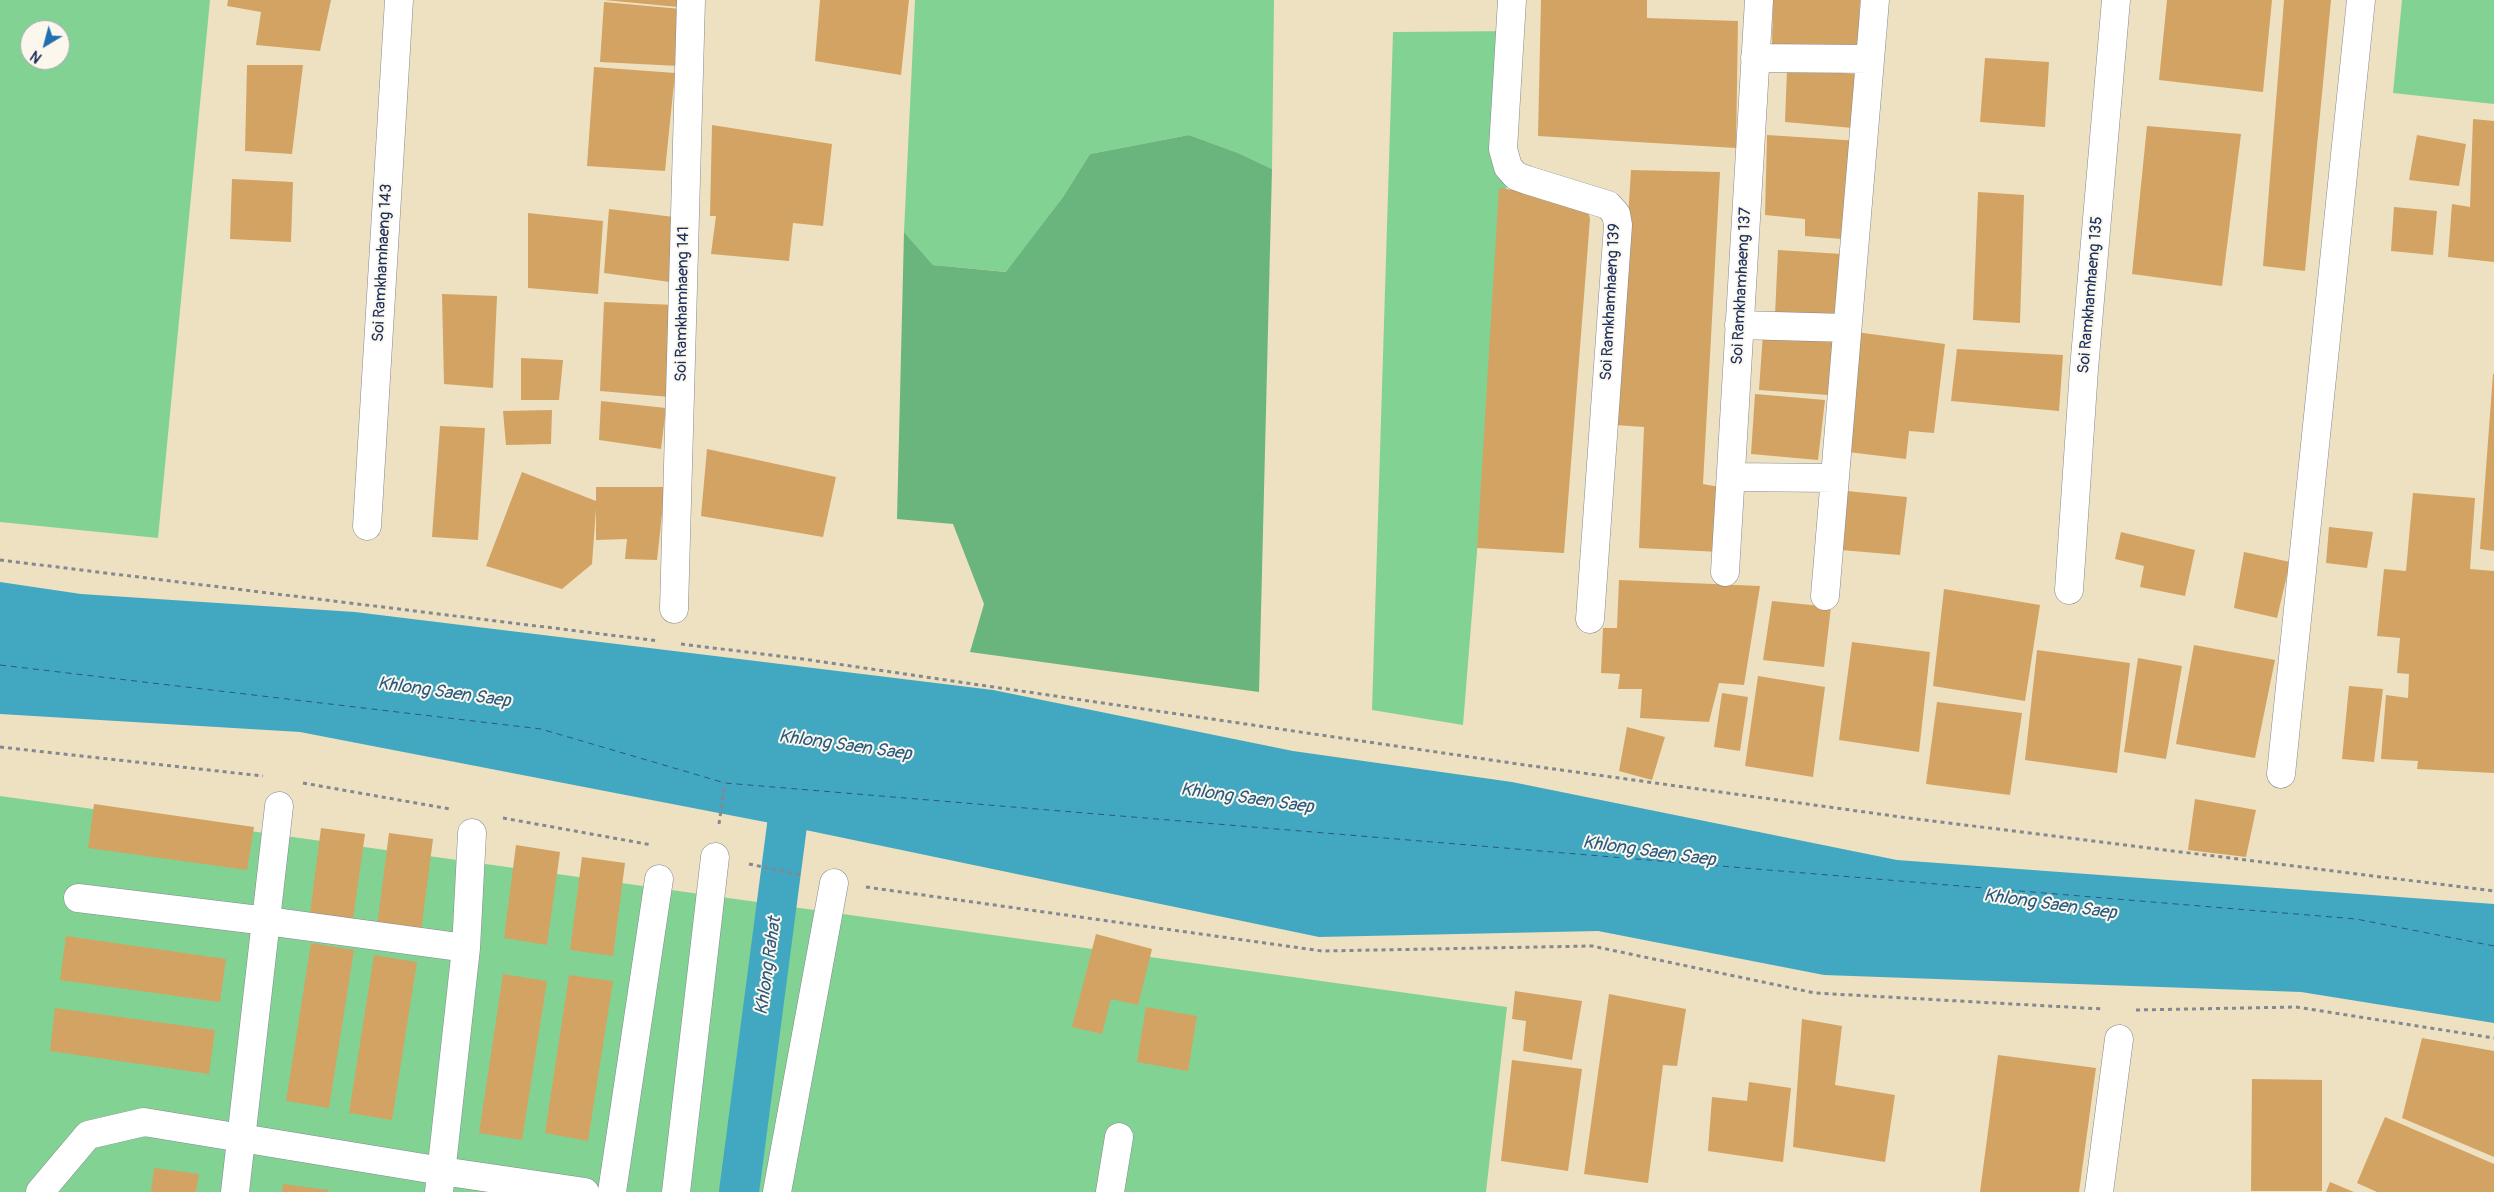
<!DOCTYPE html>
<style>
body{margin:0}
#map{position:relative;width:2494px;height:1192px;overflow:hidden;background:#eee1c1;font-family:Pangolin,sans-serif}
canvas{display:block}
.north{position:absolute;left:20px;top:20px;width:50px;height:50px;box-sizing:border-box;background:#fbf7ec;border:1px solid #a1a7b3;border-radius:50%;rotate:217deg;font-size:14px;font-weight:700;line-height:20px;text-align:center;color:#1b2f5e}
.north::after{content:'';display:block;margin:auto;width:18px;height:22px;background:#1f6fb2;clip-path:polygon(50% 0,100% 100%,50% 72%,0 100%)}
</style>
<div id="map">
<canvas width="2494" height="1192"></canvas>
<div class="north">N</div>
</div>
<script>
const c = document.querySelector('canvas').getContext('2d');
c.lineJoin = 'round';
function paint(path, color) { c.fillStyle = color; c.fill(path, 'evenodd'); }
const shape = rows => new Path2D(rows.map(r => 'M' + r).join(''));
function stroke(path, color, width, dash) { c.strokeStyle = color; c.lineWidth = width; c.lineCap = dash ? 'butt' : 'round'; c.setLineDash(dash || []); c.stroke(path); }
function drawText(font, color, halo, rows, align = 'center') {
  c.font = font + ' Pangolin,sans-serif'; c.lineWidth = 4; c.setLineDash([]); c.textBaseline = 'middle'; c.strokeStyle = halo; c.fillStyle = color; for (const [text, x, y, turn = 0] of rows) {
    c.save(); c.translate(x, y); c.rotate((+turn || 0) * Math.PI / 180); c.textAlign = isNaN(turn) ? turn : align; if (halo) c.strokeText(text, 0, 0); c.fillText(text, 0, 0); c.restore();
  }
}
paint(shape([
 [0,0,210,0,158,538,0,522],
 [30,30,60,30,60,60,30,60],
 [915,0,1274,0,1272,169,1238,153,1189,135,1090,154,1063,197,1007,272,933,265,904,232],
 [2402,0,2494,0,2494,104,2393,93],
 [1519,31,1463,725,1372,710,1393,32],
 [0,796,1507,1007,1486,1192,0,1192]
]), '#82d393');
paint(shape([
 [1189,135,1238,153,1272,169,1259,692,970,652,984,604,953,524,897,519,904,232,933,265,1006,272,1063,197,1090,154]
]), '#69b57d');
paint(shape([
 [0,582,81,594,355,612,993,690,1293,751,1512,782,1897,860,2494,904,2494,1023,2301,992,1824,975,1598,931,1319,937,791,827,300,732,0,714]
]), '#42a8c2');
stroke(shape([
 [739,1192,794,772]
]), '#42a8c2', 40);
stroke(shape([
 [0,665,541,729,725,783,2356,919,2494,946]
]), '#295981', 1, [6, 5]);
paint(shape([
 [228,0,331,0,320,51,256,45,261,12,227,6],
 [604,0,679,0,678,7],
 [820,0,909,0,901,75,815,61],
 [1541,0,1647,0,1647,18,1738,21,1736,148,1538,136],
 [1773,0,1860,0,1858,51,1772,44],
 [2167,0,2272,0,2263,92,2159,80],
 [2284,0,2331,0,2305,271,2263,266],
 [604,2,681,9,679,66,600,62],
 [1985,58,2049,62,2045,127,1980,122],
 [247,65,303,65,292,154,245,151],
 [594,67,675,73,665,171,587,166],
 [1787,69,1855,74,1853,128,1785,122],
 [2473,119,2494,121,2494,262,2448,257,2452,204,2470,207],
 [712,125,832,144,823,226,793,223,789,261,711,254,716,216,710,216],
 [2147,126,2241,134,2222,286,2132,274],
 [1767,135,1860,141,1854,240,1805,236,1805,219,1765,215],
 [2417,135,2466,144,2459,186,2409,180],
 [1631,170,1720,172,1703,484,1725,488,1720,552,1639,548,1644,427,1615,425],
 [232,179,293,182,291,242,230,239],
 [1499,188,1557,196,1588,211,1590,219,1564,553,1477,548],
 [1978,192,2024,195,2020,323,1973,320],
 [2394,207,2437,211,2433,255,2391,251],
 [609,209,674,217,670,282,604,273],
 [528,213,603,221,598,294,528,288],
 [1778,250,1842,254,1837,318,1775,315],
 [442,294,497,296,493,388,444,384],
 [604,302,675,305,670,397,600,391],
 [1856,332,1945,344,1934,433,1909,431,1906,459,1848,452],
 [1763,333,1833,338,1828,395,1759,390],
 [1957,349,2063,355,2059,411,1951,401],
 [521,358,563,360,559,400,521,400],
 [2493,374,2494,374,2494,551,2480,549],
 [1755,394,1825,400,1818,460,1751,454],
 [601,401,666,408,661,449,599,440],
 [552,410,551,444,506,445,503,411],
 [440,426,485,428,478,540,432,537],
 [707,449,836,477,823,537,701,516],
 [522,472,596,501,596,487,665,487,657,560,625,559,627,539,596,540,596,509,592,564,562,589,486,566],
 [1847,491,1907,497,1900,555,1841,550],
 [2413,493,2475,498,2470,569,2494,571,2494,773,2417,769,2418,761,2381,759,2386,695,2408,698,2409,674,2397,673,2400,638,2377,636,2384,569,2406,571],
 [2329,527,2373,532,2367,568,2326,563],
 [2121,532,2195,550,2185,596,2140,587,2144,566,2115,559],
 [2244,552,2290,562,2277,618,2234,608],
 [1619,580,1760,586,1744,685,1719,683,1709,722,1640,718,1642,689,1618,689,1620,674,1601,673,1603,628,1617,628],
 [1944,589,2040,605,2025,701,1933,686],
 [1772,601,1831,607,1824,667,1763,660],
 [1852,642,1930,652,1919,752,1839,740],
 [2194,645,2275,660,2255,758,2176,744],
 [2037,650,2130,663,2117,773,2025,760],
 [2138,658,2182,666,2166,759,2124,752],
 [1758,676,1825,687,1813,777,1745,766],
 [2349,686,2383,689,2374,762,2342,759],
 [1722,693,1748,697,1740,751,1714,747],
 [1937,702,2022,713,2010,795,1926,784],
 [1627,727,1665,737,1652,780,1619,771],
 [2195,799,2256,810,2246,857,2188,850],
 [94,804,254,827,247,870,88,848],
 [321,828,365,834,352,927,309,921],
 [389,833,433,839,421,932,377,926],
 [516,845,560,852,547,945,504,938],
 [582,857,625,863,613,956,570,950],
 [1096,934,1152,949,1138,1005,1111,999,1102,1034,1072,1027],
 [66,936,226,959,220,1002,60,980],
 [311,943,354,950,329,1108,286,1101],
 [374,955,417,962,392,1120,349,1113],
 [503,974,547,981,522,1140,479,1133],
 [569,975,613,981,588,1141,545,1133],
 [1515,991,1582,1001,1572,1060,1523,1051,1526,1021,1512,1019],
 [1609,994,1686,1009,1677,1066,1663,1065,1648,1183,1584,1174],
 [1146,1007,1197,1016,1188,1071,1137,1062],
 [55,1008,215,1030,209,1074,50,1051],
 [1802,1019,1842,1026,1835,1085,1895,1095,1885,1162,1793,1147],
 [2422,1038,2494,1051,2494,1157,2402,1118],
 [1998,1055,2096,1068,2079,1192,1980,1192],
 [1512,1060,1582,1069,1568,1171,1501,1161],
 [2252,1079,2322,1080,2322,1191,2251,1191],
 [1749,1082,1791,1088,1783,1162,1708,1151,1712,1097,1747,1101],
 [2385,1117,2494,1164,2494,1192,2377,1192,2357,1183],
 [154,1168,199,1174,196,1192,151,1192],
 [2330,1182,2354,1192,2326,1192],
 [283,1184,328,1190,328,1192,282,1192]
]), '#d3a363');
const minor = shape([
 [1512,0,1503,149,1508,167,1516,176,1527,180,1608,205,1616,214,1618,225,1590,619],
 [1755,58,1870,59],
 [1739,325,1847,328],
 [1731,477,1834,478],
 [367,526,399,0],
 [1725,572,1759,0],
 [2069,590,2084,369,2116,0],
 [1825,596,1875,0],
 [674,609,691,0],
 [2281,774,2361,0],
 [78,898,267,921,466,948],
 [40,1192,88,1135,144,1122,442,1171,585,1192],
 [235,1192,279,806],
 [439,1192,466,948,472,833],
 [612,1192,659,879],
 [676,1192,715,857],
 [777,1192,834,883],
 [1110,1192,1119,1137],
 [2099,1192,2119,1039]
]);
stroke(minor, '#848890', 29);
stroke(shape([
 [0,560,659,641],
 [681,644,803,659,1525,765,1901,817,2494,891],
 [0,747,263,776],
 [303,783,450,809],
 [503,818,652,845],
 [719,824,725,783],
 [749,864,801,875],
 [866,887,1322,951,1592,946,1815,993,2103,1009],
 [2136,1010,2296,1007,2494,1038]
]), '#848890', 3, [4, 4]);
stroke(minor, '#fff', 28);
drawText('16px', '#1b2f5e', '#fbf7ec', [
 ["Soi Ramkhamhaeng 143",383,263,-87],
 ["Soi Ramkhamhaeng 137",1742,286,-87],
 ["Soi Ramkhamhaeng 135",2091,295,-85],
 ["Soi Ramkhamhaeng 139",1611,302,-87],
 ["Soi Ramkhamhaeng 141",683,304,-89]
]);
drawText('italic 18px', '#295981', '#fbf7ec', [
 ["Khlong Saen Saep",444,693,8],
 ["Khlong Saen Saep",845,746,8],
 ["Khlong Saen Saep",1247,799,8],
 ["Khlong Saen Saep",1649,852,8],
 ["Khlong Saen Saep",2050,905,8],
 ["Khlong Rahat",769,966,-82]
]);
</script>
